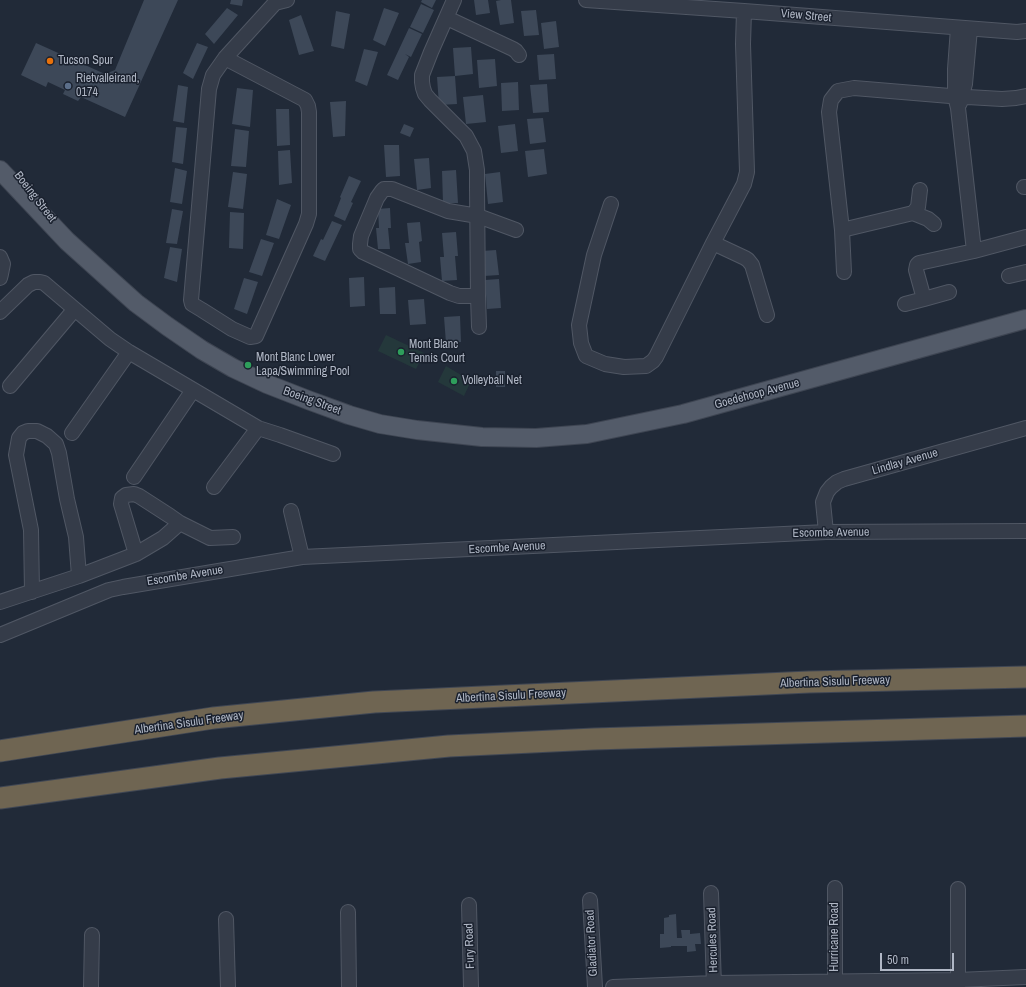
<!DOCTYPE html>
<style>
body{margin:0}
#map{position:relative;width:1026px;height:987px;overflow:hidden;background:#212a38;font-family:"Archivo Narrow",sans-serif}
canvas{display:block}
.scale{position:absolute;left:880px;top:953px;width:74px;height:18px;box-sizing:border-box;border:2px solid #b0b7c5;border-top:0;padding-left:5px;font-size:12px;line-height:14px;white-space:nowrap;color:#b0b7c5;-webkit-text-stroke:3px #1a212e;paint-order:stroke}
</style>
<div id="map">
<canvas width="1026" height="987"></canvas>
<div class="scale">50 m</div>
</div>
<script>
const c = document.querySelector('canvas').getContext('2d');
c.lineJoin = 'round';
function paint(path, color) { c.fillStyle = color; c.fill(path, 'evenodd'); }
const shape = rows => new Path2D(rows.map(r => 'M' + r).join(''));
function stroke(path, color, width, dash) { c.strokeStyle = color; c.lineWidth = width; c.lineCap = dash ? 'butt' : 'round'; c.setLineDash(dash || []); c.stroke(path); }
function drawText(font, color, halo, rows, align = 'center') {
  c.font = font + ' "Archivo Narrow",sans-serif'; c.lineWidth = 3; c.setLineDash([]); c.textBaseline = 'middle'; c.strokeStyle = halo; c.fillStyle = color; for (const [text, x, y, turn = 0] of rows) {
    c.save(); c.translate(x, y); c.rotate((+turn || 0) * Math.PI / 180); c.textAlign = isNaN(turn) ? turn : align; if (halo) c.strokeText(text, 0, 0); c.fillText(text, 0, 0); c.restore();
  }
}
paint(shape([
 [386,335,424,353,416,369,378,351],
 [446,366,471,381,464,396,438,382]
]), '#24383b');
paint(shape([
 [144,0,178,0,125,117,81,97,78,101,63,94,65,90,48,82,46,87,21,75,36,43,105,74,115,70],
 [231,0,243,0,242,6,230,4],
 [422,0,436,0,432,8,421,2],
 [474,0,488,0,490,13,476,15],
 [501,0,511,0,514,23,500,25,496,1],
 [421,4,434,10,423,33,410,27],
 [227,8,238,15,214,44,205,34],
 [384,8,399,13,385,46,373,40],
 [536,10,539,35,524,36,521,11],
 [336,11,350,14,344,49,331,46],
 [301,15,314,51,299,55,289,20],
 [556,21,559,47,544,49,541,23],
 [409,28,422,34,411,57,405,54,409,57,398,80,387,75],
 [197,43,208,47,193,79,183,73],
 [471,47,473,74,455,76,453,48],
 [364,49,378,52,367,86,355,81],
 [554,54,556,79,539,80,537,55],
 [495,59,497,86,479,88,477,60],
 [455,76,457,104,439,105,437,77],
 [518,82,519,110,502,111,501,83],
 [547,84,549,112,533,113,530,85],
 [178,85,188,87,184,123,173,121],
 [237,88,253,90,250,127,232,124],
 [483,95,486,122,466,124,463,97],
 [346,101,345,136,333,137,330,102],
 [276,109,289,109,290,145,277,146],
 [543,118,546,142,530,144,527,119],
 [404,124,414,128,410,137,400,133],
 [515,124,518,151,501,153,498,126],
 [176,127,187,128,183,164,172,162],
 [235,129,249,131,246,167,231,166],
 [384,145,399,145,400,176,386,177],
 [544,149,547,174,528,177,525,151],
 [290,150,292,183,279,185,278,151],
 [429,158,431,188,417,190,414,159],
 [175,168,187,171,182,204,170,202],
 [456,170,458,203,443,203,442,171],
 [233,172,247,174,243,209,228,207],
 [500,172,503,202,488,204,485,174],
 [349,176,361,181,351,202,353,203,345,221,334,216,341,198,340,197],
 [277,199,291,205,279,239,266,235],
 [390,208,391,228,388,228,390,249,378,249,376,228,379,228,378,209],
 [172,209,183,211,177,244,166,243],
 [230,212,244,213,243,249,229,248],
 [332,221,342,225,325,261,313,256,321,239,323,240],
 [420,222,422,241,419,242,421,262,408,264,405,243,409,243,407,223],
 [456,232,458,256,455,256,457,280,442,281,440,257,444,257,442,233],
 [261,239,274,243,262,276,249,272],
 [170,247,182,249,177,282,164,278],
 [496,250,499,275,484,276,482,251],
 [364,277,365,306,350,307,349,278],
 [244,278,258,282,247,314,234,309],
 [499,279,501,308,487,309,485,280],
 [395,287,396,314,380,314,379,288],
 [424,299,426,324,410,325,408,300],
 [460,316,461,342,446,343,444,317],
 [496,371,505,371,505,387,496,387],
 [676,914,677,938,682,938,681,930,690,930,690,934,700,933,701,944,695,944,696,951,687,952,687,946,671,946,671,947,660,948,660,934,664,934,664,918,669,917,669,915]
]), '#3d4858');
const minor = shape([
 [454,0,431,52,422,75,422,82,423,88,425,94,430,100,466,136,474,151,477,170,477,188,478,296,479,327],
 [586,0,744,11,1017,32,1026,31],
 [447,18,513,49,516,51,519,55],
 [225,58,305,100,308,106,309,112,309,214,306,224,256,336,250,337,232,329,202,310,192,304,191,300,209,89,213,75,225,58,275,3,287,0],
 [960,103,965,84,970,29],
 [1024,187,1026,187],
 [611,204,594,255,579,325,581,343,586,356,605,364,624,367,646,366,653,361,656,357,713,243,744,184,747,172,743,44,744,11],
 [913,213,928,219,934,224],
 [842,230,913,213,918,207,920,190],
 [713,243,745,258,748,260,752,265,767,315],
 [974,251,1026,237],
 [0,257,3,264,1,274,0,278],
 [844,272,842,230,829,112,831,100,838,91,854,88,950,96,1002,99,1016,98,1026,96],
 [1009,276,1026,272],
 [478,296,459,296,450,293,363,252,360,249,360,244,361,236,377,198,382,191,384,189,392,189,448,211,478,216,516,230],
 [924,299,949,292],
 [905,304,924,299,916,270,917,265,919,263,974,251,958,108,955,96,955,69,958,28],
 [0,312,28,285,34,282,40,282,44,283,110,339,129,352,258,428,280,435,333,454],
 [10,386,74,310],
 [72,433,129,352],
 [134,477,193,390],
 [214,487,258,428],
 [291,511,302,557],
 [180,523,210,538,233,537],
 [826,532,823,502,827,492,831,487,837,482,844,479,1026,428],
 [32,592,31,530,16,455,19,438,23,433,28,431,37,431,47,436,56,444,59,453,67,499,76,537,79,576],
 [0,602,79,576,136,554,163,538,180,523,170,516,139,496,134,494,126,495,122,498,121,504,136,554],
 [0,635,109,590,123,587,302,557,826,532,1026,531],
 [711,893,714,987],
 [590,900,595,987],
 [469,905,471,987],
 [348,912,349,987],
 [226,919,228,987],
 [91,987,92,935],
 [613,987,714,983,958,980,1026,977],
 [835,987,835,888],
 [958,987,958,889]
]);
const major = shape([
 [0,170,67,241,136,303,167,326,202,350,233,368,267,384,308,400,349,415,380,424,417,430,482,437,536,438,587,434,683,414,1026,319]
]);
const highway = shape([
 [0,751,213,718,374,702,809,682,1026,677],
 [0,798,220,768,449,746,594,739,1026,726]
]);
stroke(minor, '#505764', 16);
stroke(major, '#3e4552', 20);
stroke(highway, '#404754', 23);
stroke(minor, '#353c49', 14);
stroke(major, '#535b69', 18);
stroke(highway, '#6f6552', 21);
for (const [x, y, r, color] of [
 [50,61,4,"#e8710a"],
 [68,86,4,"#5c6f8a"],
 [401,352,4,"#2e9e5b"],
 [248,365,4,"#2e9e5b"],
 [454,381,4,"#2e9e5b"]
]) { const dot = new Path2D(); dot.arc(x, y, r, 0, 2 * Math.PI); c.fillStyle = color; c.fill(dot); stroke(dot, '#1a212e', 1.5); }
drawText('12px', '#b0b7c5', '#1a212e', [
 ["View Street",806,16,5],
 ["Boeing Street",35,197,52],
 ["Goedehoop Avenue",757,394,-15],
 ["Boeing Street",312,401,20],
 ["Lindlay Avenue",905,462,-16],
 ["Escombe Avenue",831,533,-1],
 ["Escombe Avenue",507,548,-3],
 ["Escombe Avenue",185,576,-9],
 ["Albertina Sisulu Freeway",835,682,-2],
 ["Albertina Sisulu Freeway",511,696,-3],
 ["Albertina Sisulu Freeway",189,723,-8],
 ["Hurricane Road",835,937,-90],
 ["Hercules Road",713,940,-92],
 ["Gladiator Road",592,943,-93],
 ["Fury Road",470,946,-92]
]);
drawText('12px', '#b0b7c5', '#1a212e', [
 ["Tucson Spur",58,61],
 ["Rietvalleirand,",76,79],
 ["0174",76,93],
 ["Mont Blanc",409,345],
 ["Tennis Court",409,359],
 ["Mont Blanc Lower",256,358],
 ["Lapa/Swimming Pool",256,372],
 ["Volleyball Net",462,381]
], 'left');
</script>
